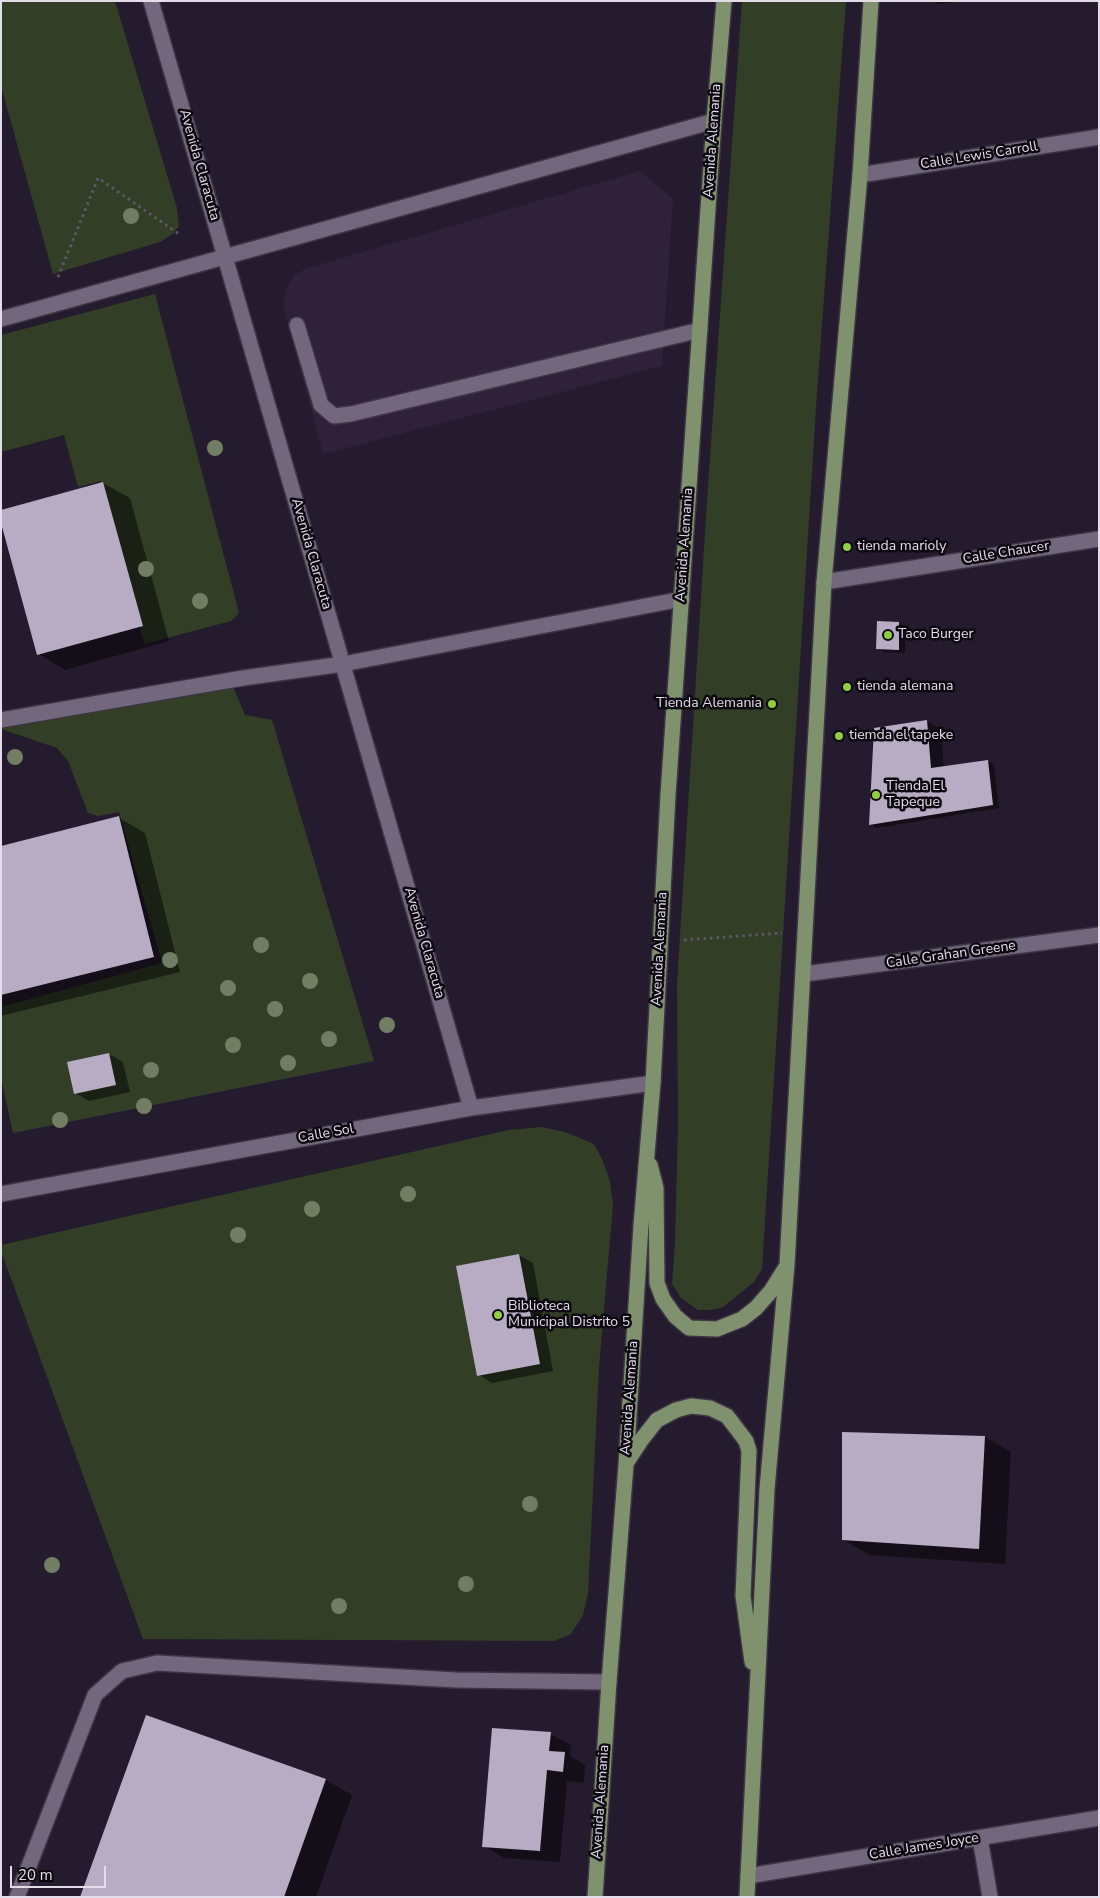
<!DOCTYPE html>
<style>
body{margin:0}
#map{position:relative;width:1100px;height:1898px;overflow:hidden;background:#251b2e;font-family:"Nunito Sans",sans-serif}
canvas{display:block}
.frame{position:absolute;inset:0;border:2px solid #e3dce9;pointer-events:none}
.scale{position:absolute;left:10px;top:1866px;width:96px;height:22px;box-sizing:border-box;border:2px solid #e3dce9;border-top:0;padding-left:6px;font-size:15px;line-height:18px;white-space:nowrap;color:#e3dce9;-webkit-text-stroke:4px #0c0810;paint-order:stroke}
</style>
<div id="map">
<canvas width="1100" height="1898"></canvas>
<div class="frame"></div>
<div class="scale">20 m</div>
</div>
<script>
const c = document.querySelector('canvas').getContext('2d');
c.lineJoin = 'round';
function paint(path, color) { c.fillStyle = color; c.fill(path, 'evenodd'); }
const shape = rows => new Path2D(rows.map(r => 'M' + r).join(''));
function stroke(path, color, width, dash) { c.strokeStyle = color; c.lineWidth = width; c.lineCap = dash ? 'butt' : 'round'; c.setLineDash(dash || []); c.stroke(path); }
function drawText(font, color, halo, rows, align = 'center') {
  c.font = font + ' "Nunito Sans",sans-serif'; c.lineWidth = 5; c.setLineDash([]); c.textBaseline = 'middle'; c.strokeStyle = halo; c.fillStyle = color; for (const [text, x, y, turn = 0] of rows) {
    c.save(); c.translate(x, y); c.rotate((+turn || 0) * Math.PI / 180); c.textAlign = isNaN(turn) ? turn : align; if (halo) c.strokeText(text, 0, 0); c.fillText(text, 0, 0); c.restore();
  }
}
paint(shape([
 [640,171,673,199,662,366,323,454,283,304,287,286,295,275,305,269]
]), '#2f2139');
paint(shape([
 [1,1,115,1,177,208,179,226,173,234,160,242,53,274,1,86],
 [742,1,846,1,817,392,762,1269,754,1282,723,1307,711,1310,698,1310,681,1298,672,1284,675,1243,678,1125,677,984,707,500],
 [155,294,239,613,231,621,144,644,101,481,78,487,64,435,1,452,1,335],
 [232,684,245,715,272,720,374,1061,13,1133,1,1078,1,1007,162,963,119,812,98,816,88,813,68,761,57,748,1,729,1,725],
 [541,1127,565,1132,594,1144,602,1159,610,1181,613,1205,599,1367,588,1594,583,1615,571,1634,554,1641,143,1639,1,1251,1,1245,509,1130]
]), '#323f26');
paint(shape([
 [933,1,963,1,937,4],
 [103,483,130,498,169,641,65,670,39,654],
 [899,623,905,627,905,653,884,652,877,648],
 [927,721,941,729,944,768,988,761,994,765,999,808,876,828,870,825],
 [119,818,145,833,180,972,1,1016,1,848],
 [109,1054,123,1062,130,1092,89,1101,75,1093],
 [519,1255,533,1263,553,1371,492,1383,479,1375],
 [985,1437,1011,1452,1005,1564,870,1555,843,1540],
 [147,1716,326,1780,352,1795,316,1897,81,1897],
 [550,1734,571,1745,570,1756,585,1765,584,1783,567,1781,560,1862,504,1858,484,1846]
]), '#0007');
paint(shape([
 [103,482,143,626,37,655,1,523,1,510],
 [877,621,899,622,899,650,876,649],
 [927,720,931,768,988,760,993,805,869,825,874,728],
 [119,816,154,957,1,995,1,846],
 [109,1053,116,1085,74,1094,67,1062],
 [519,1254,540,1364,477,1376,456,1266],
 [842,1432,985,1436,979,1549,842,1540],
 [146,1715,326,1779,284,1897,80,1897],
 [492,1728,551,1732,549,1751,565,1752,563,1772,547,1770,540,1851,482,1847]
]), '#b8acc4');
const minor = shape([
 [151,1,471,1108],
 [860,175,1099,137],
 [1,319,714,121],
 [297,325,321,405,334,416,351,414,700,330],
 [824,582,1099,539],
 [1,720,243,678,343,664,682,599],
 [804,974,1099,935],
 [1,1194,471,1108,653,1083],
 [980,1838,990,1897],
 [748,1876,1099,1818],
 [17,1897,95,1695,122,1671,157,1663,456,1680,609,1682]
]);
const major = shape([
 [650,1165,656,1188,657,1283,663,1299,675,1316,689,1328,717,1329,742,1319,756,1308,771,1291,786,1267],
 [627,1462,642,1439,657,1420,676,1410,691,1406,710,1408,727,1416,746,1441,749,1451,743,1596,752,1662],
 [595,1897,609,1682,626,1465,641,1225,653,1083,668,795,714,121,724,1],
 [747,1897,767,1489,787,1265,824,582,860,175,871,1]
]);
stroke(minor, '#3d3544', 18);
stroke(major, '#3d3544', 18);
stroke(shape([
 [58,277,98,178,179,234],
 [684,940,782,933]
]), '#5f5667', 3, [2.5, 4]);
stroke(minor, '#73677d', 15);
stroke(major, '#80916d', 15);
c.fillStyle = '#717e64';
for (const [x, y] of [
 [131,216],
 [215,448],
 [146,569],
 [200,601],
 [15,757],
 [261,945],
 [170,960],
 [310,981],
 [228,988],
 [275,1009],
 [387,1025],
 [329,1039],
 [233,1045],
 [288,1063],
 [151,1070],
 [144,1106],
 [60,1120],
 [408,1194],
 [312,1209],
 [238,1235],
 [530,1504],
 [52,1565],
 [466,1584],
 [339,1606]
]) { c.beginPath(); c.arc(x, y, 8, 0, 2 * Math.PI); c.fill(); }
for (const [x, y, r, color] of [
 [847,547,5,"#91cd40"],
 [888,635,5,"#91cd40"],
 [847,687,5,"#91cd40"],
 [772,704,5,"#91cd40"],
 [839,736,5,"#91cd40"],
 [876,795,5,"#91cd40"],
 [498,1315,5,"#91cd40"]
]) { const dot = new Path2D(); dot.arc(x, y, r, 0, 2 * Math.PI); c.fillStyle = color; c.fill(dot); stroke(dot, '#0c0810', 2); }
drawText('14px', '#e3dce9', '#0c0810', [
 ["Avenida Alemania",713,141,-86],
 ["Calle Lewis Carroll",979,156,-9],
 ["Avenida Claracuta",199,165,74],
 ["Avenida Alemania",685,545,-86],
 ["Calle Chaucer",1006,553,-9],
 ["Avenida Claracuta",311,554,74],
 ["Avenida Claracuta",424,943,74],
 ["Avenida Alemania",660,949,-87],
 ["Calle Grahan Greene",951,955,-8],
 ["Calle Sol",326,1134,-10],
 ["Avenida Alemania",630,1398,-86],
 ["Avenida Alemania",601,1802,-86],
 ["Calle James Joyce",924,1847,-9]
]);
drawText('14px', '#e3dce9', '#0c0810', [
 ["tienda marioly",857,547],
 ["Taco Burger",898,635],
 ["tienda alemana",857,687],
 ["Tienda Alemania",762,704,"right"],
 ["tiemda el tapeke",849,736],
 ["Tienda El",886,787],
 ["Tapeque",886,803],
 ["Biblioteca",508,1307],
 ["Municipal Distrito 5",508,1323]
], 'left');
</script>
